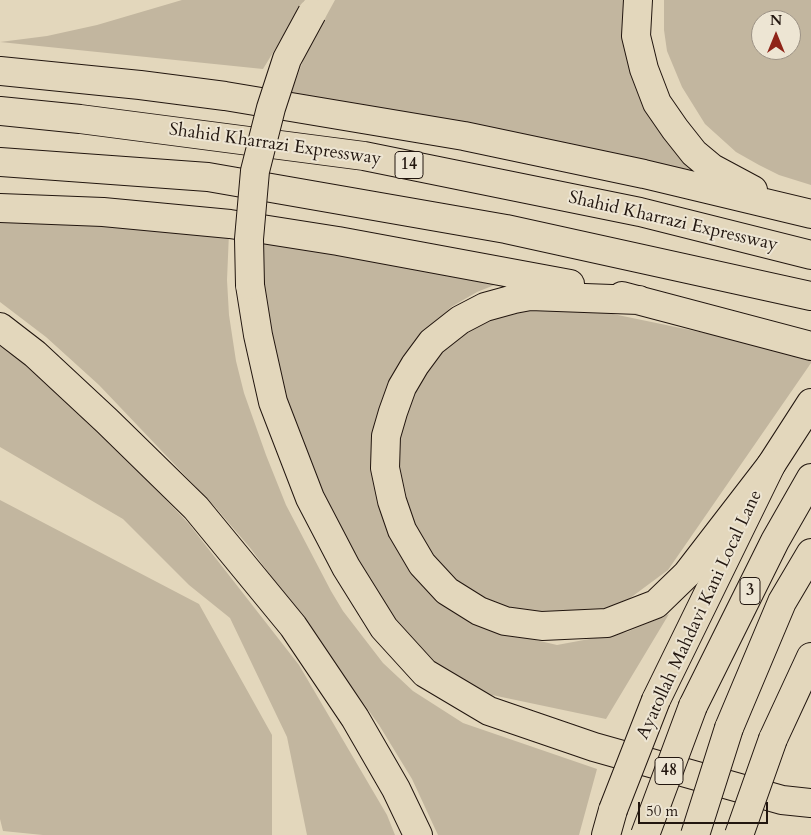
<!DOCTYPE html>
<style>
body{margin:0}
#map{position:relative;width:811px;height:835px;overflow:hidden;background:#e3d7bc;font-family:Cardo,serif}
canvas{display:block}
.north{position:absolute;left:751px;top:10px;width:50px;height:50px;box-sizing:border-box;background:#ede5d3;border:1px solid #9c9285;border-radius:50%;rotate:0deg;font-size:14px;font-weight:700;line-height:20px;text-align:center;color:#22160f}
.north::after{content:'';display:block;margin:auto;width:18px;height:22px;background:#8f2418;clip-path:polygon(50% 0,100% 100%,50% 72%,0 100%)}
.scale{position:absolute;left:638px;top:802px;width:130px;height:22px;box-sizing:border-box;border:2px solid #22160f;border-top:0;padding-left:6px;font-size:15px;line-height:18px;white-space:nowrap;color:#22160f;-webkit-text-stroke:4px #ede5d3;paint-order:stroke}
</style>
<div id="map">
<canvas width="811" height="835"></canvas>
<div class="north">N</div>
<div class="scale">50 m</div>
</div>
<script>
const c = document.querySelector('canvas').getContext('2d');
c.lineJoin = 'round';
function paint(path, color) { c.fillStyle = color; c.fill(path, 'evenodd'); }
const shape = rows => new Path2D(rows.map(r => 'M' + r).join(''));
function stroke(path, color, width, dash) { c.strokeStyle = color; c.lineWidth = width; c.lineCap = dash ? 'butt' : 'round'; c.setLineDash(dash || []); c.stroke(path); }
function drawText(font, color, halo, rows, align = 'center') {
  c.font = font + ' Cardo,serif'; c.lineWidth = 4; c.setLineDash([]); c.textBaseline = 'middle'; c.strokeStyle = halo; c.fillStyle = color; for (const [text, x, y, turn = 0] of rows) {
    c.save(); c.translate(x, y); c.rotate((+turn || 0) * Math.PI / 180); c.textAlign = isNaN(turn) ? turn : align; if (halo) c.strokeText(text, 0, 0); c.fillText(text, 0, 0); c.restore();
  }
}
paint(shape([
 [182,0,305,0,263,69,0,42,47,36,97,25],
 [335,0,626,0,627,50,725,186,289,98,306,53],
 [664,0,811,0,811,185,779,175,759,165,736,152,705,124,682,87,667,51,664,30],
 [761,20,791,20,791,50,761,50],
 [0,219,229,233,227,280,229,315,236,361,244,393,266,455,286,505,331,591,343,611,383,663,413,691,463,723,597,769,579,835,438,835,412,779,379,725,324,648,251,549,216,508,99,385,46,337,0,302],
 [263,235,512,278,477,292,451,307,439,320,391,386,391,533,423,587,458,613,510,634,557,645,627,632,669,614,606,719,473,691,436,667,372,593,297,450,262,313],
 [516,305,579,307,811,355,811,363,668,570,622,604,592,615,552,621,484,606,436,569,407,525,394,448,409,391,456,330],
 [0,345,58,392,112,443,189,524,299,665,387,815,395,835,307,835,287,737,230,618,189,585,123,519,0,447],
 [0,500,199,604,272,735,272,835,43,835,3,831,0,819]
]), '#c2b69f');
const primary = shape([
 [656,700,771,465,811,403],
 [773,739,811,657],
 [606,835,613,810]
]);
const highway = shape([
 [638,0,636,36,644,69,657,103,675,129,694,153,712,168,753,190],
 [0,71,140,85,225,96,464,136,644,174,811,214],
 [0,111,80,119,364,156,640,212,811,255],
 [0,162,208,177,506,229,811,296],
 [0,208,103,212,230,224,338,241,570,284],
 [250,285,258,335,273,402,310,498,346,567,384,628,425,673,489,711,594,747,782,800,811,803],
 [622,296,811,346],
 [639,300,530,296,514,299,485,307,460,320,432,342,415,365,402,387,393,412,386,436,385,468,392,501,402,530,422,564,447,591,479,611,505,621,542,626,607,623,656,604,687,574,771,465],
 [0,327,35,354,107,421,196,508,293,626,355,718,396,789,418,835],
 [693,706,775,541,811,478],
 [729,728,782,602,811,553]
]);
stroke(primary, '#22160f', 30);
stroke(highway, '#22160f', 30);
stroke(primary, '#e3d7bc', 28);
stroke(highway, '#e3d7bc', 28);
const primaryBridge = shape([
 [613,810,656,700],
 [739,835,773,739]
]);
const highwayBridge = shape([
 [250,285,249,239,255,171,271,108,287,59,312,13],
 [645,835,693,706],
 [695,835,729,728]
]);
stroke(primaryBridge, '#22160f', 30, []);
stroke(highwayBridge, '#22160f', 30, []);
stroke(primaryBridge, '#e3d7bc', 28);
stroke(highwayBridge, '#e3d7bc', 28);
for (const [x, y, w] of [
 [409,165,28],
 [750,591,20],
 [669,771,28]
]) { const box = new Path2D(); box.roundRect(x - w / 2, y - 13.5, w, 27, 4); c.fillStyle = '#ede5d3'; c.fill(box); stroke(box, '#22160f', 1); }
drawText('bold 16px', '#22160f', null, [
 ["14",409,165],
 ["3",750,591],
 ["48",669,771]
]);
drawText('18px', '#22160f', '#ede5d3', [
 ["Shahid Kharrazi Expressway",275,145,8],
 ["Shahid Kharrazi Expressway",673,222,13],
 ["Ayatollah Mahdavi Kani Local Lane",700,615,-65]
]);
</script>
